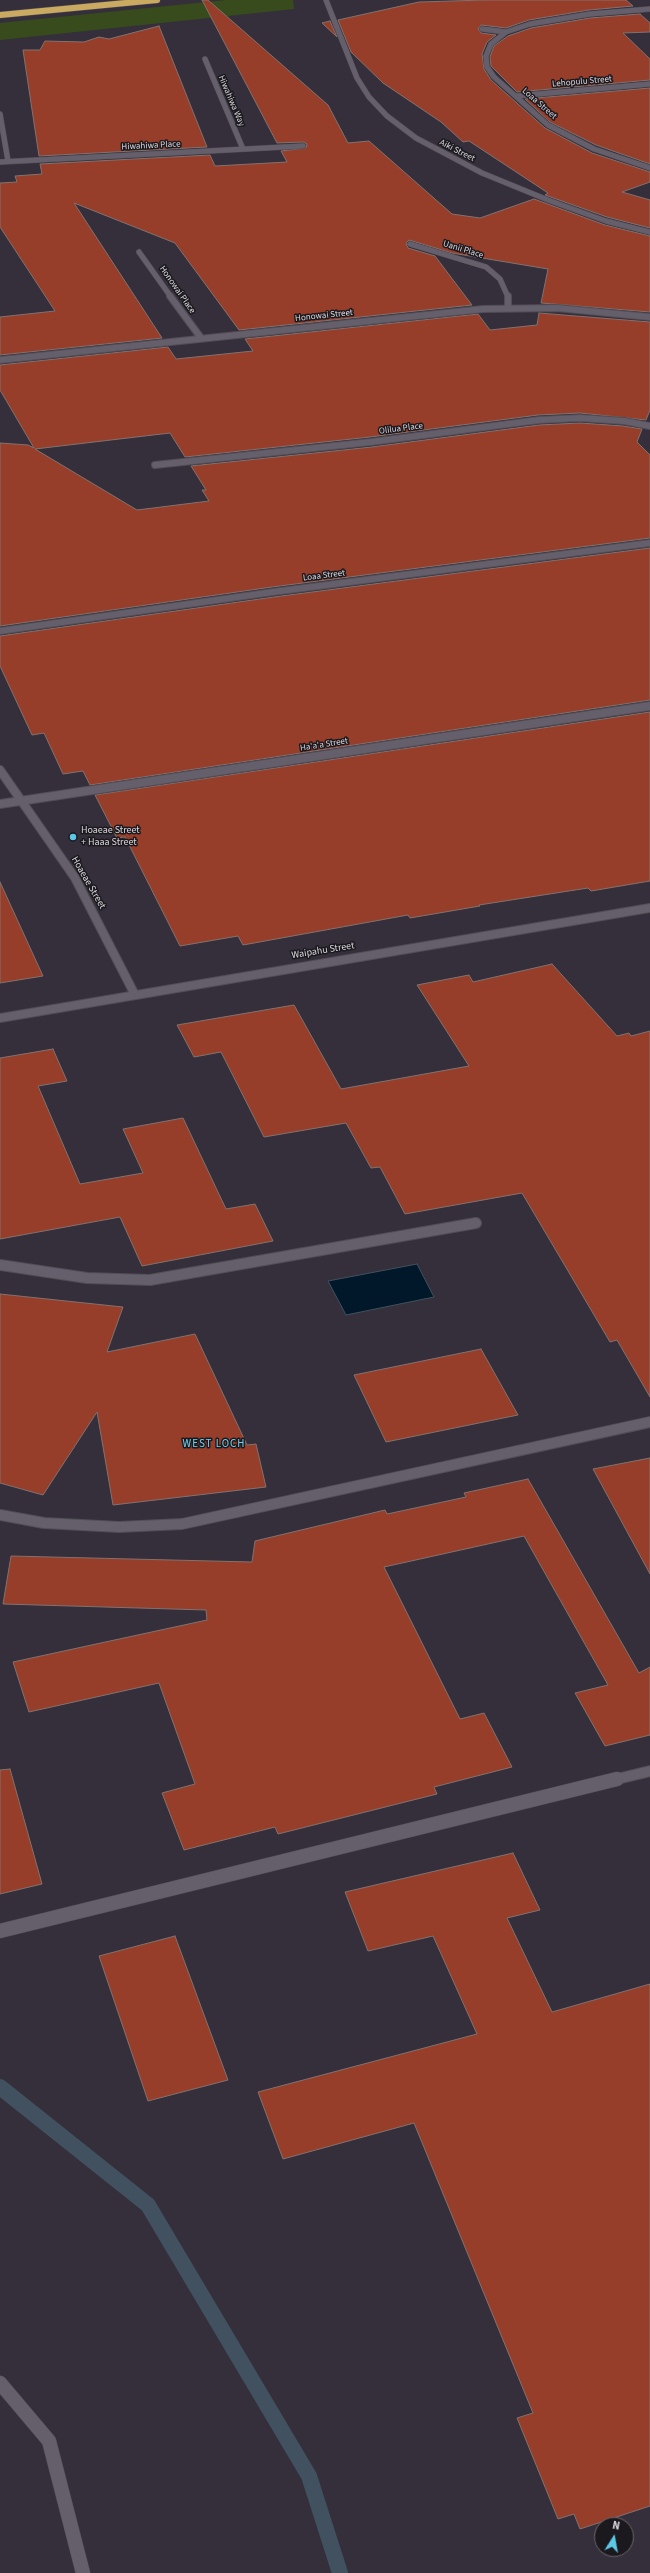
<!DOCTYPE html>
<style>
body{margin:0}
#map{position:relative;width:650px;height:2573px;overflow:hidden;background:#342f3a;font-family:"Source Sans 3",sans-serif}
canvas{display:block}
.north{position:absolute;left:594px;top:2517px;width:40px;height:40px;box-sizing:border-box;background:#1b191d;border:1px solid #67656a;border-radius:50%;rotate:11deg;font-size:11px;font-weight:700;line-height:16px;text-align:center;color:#dad7de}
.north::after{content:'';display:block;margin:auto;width:14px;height:18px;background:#5bc8e7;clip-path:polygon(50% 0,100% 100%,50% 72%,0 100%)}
</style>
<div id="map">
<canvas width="650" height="2573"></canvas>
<div class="north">N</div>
</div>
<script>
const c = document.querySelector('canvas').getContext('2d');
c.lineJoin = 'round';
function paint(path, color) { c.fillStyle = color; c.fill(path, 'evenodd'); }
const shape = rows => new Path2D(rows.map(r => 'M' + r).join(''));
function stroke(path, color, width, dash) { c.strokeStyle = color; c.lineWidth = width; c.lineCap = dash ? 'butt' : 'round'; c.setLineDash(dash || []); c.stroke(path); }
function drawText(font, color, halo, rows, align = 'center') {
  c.font = font + ' "Source Sans 3",sans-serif'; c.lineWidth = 3; c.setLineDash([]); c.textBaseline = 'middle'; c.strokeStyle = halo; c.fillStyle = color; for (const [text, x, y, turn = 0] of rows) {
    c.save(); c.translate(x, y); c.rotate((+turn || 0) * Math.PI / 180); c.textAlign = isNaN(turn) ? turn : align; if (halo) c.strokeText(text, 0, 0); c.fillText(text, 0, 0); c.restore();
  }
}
paint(shape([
 [226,0,293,0,294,9,0,40,0,23]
]), '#384b1c');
const water = shape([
 [417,1264,434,1297,346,1315,328,1281,417,1264]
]);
paint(water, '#001829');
stroke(water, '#41515f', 1);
stroke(shape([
 [0,2087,148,2205,309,2476,340,2573]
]), '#41515f', 16);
const building = shape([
 [202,0,208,0,328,105,348,143,369,141,452,214,480,218,534,199,605,225,650,236,650,312,541,303,548,269,452,253,409,240,406,243,408,248,435,256,472,305,239,330,175,243,74,203,162,338,0,355,0,317,55,311,0,227,0,183,17,182,15,176,42,174,40,164,210,155,215,166,287,162,281,151,306,148,307,144,303,142,277,143,202,0],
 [484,0,626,0,633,6,589,10,529,20,506,28,481,25,478,29,481,33,496,35,487,42,482,54,484,69,491,80,545,128,592,153,650,172,650,182,622,192,650,200,650,228,607,217,545,195,548,193,469,141,463,142,441,122,383,83,351,52,338,20,419,2,484,0],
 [640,14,650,23,650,32,623,33,650,59,650,80,517,92,491,66,490,57,494,46,508,36,531,28,590,18,640,14],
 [330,21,337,37,322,23,330,21],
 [159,26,207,147,39,156,23,50,40,50,45,41,84,42,99,37,109,39,159,26],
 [650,88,650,164,596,145,550,122,525,99,650,88],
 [539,313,650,322,650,410,646,420,580,413,538,415,370,437,185,457,170,433,35,449,137,510,209,501,202,490,206,490,191,466,372,447,539,425,580,423,623,426,642,429,637,442,650,455,650,538,272,587,0,626,0,443,28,445,34,448,0,390,0,365,168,347,176,359,253,351,245,339,478,314,490,330,537,325,539,313],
 [650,548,650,700,90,785,83,771,63,774,44,733,32,735,0,666,0,636,274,597,650,548],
 [650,712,650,881,591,891,588,888,479,905,480,906,410,918,408,915,243,945,238,936,180,946,125,837,117,838,95,795,650,712],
 [0,882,43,976,0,983,0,882],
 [552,964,617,1036,629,1033,631,1036,650,1031,650,1397,617,1340,610,1342,522,1193,405,1214,380,1167,371,1168,346,1123,264,1137,221,1052,194,1057,177,1025,294,1005,341,1089,469,1066,417,985,469,975,473,982,552,964],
 [53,1049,67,1081,38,1086,80,1184,143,1173,123,1129,183,1118,226,1209,255,1204,273,1241,142,1266,120,1217,0,1239,0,1058,53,1049],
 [0,1294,123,1307,107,1352,195,1334,247,1445,256,1444,266,1487,113,1505,97,1412,43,1495,0,1483,0,1294],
 [481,1349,518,1415,386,1442,354,1375,481,1349],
 [650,1458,650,1574,593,1469,650,1458],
 [528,1479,639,1673,650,1667,650,1735,605,1746,575,1693,608,1685,524,1536,384,1567,460,1719,484,1713,512,1767,434,1787,437,1794,278,1834,275,1827,184,1850,162,1793,195,1784,159,1683,29,1712,13,1662,207,1620,206,1610,3,1604,11,1556,252,1562,255,1541,385,1510,387,1514,466,1497,464,1493,528,1479],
 [10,1769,42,1884,0,1894,0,1770,10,1769],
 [513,1853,540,1910,507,1918,552,2012,650,1984,650,2506,580,2529,574,2514,558,2519,517,2418,533,2413,414,2123,283,2159,258,2092,477,2034,433,1936,368,1951,345,1892,513,1853],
 [175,1936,228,2080,148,2101,99,1956,175,1936]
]);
paint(building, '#973e2b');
stroke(building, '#82726f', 1);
const minorFar4 = shape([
 [326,0,357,78,369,97,387,116,416,138,482,173,548,200,606,221,650,232],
 [650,9,590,14,530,24,506,32,491,44,486,56,487,67,494,77,548,125,594,149,650,168],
 [482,29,506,32],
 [205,59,243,149],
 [516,96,650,84],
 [0,114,8,161],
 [0,162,303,146],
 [410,244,486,267,500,279,508,297],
 [139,252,171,297]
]);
const minorFar3 = shape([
 [170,296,201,338],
 [508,296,508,308],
 [0,360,483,309,557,308,650,317],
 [155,465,371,442,539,420,580,418,624,421,650,426],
 [0,631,273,592,650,543]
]);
const minorFar2 = shape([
 [0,770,75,878,134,993],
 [0,804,650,706],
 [0,1018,650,908]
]);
const minorFar1 = shape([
 [0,1265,87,1278,150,1280,476,1223],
 [0,1515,44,1523,119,1527,182,1524,650,1422],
 [613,1780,650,1771]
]);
const minor = shape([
 [0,1931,617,1779],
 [0,2383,49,2441,83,2573]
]);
const highway = shape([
 [0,15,157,0]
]);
stroke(minorFar4, '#514d56', 6);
stroke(minorFar3, '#514d56', 8);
stroke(minorFar2, '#514d56', 10);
stroke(minorFar1, '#514d56', 12);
stroke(minor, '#514d56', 15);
stroke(highway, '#514d56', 7);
stroke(minorFar4, '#645f6b', 5);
stroke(minorFar3, '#645f6b', 6);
stroke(minorFar2, '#645f6b', 8);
stroke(minorFar1, '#645f6b', 10);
stroke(minor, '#645f6b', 14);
stroke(highway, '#c9aa60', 6);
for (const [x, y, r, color] of [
 [73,837,4,"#5bc8e7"]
]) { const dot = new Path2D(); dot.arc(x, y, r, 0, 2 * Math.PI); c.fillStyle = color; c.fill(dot); stroke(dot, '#1b191d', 1.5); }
drawText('9px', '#dad7de', '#1b191d', [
 ["Lehopulu Street",582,82,-5],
 ["Hiwahiwa Way",231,101,67],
 ["Loaa Street",539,104,41],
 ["Hiwahiwa Place",151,146,-3],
 ["Aiki Street",457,151,27],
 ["Uanii Place",463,250,17],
 ["Honowai Place",177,290,55],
 ["Honowai Street",324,316,-6],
 ["Olilua Place",401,429,-7],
 ["Loaa Street",324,576,-7],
 ["Ha'a'a Street",324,745,-9]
]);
drawText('10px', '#dad7de', '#1b191d', [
 ["Hoaeae Street",81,831],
 ["+ Haaa Street",81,843]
], 'left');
drawText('10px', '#dad7de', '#1b191d', [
 ["Hoaeae Street",88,883,60],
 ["Waipahu Street",323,951,-9]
]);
c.letterSpacing = '1px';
drawText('11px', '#73d4f1', '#1b191d', [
 ["WEST LOCH",214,1445]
]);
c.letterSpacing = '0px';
</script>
